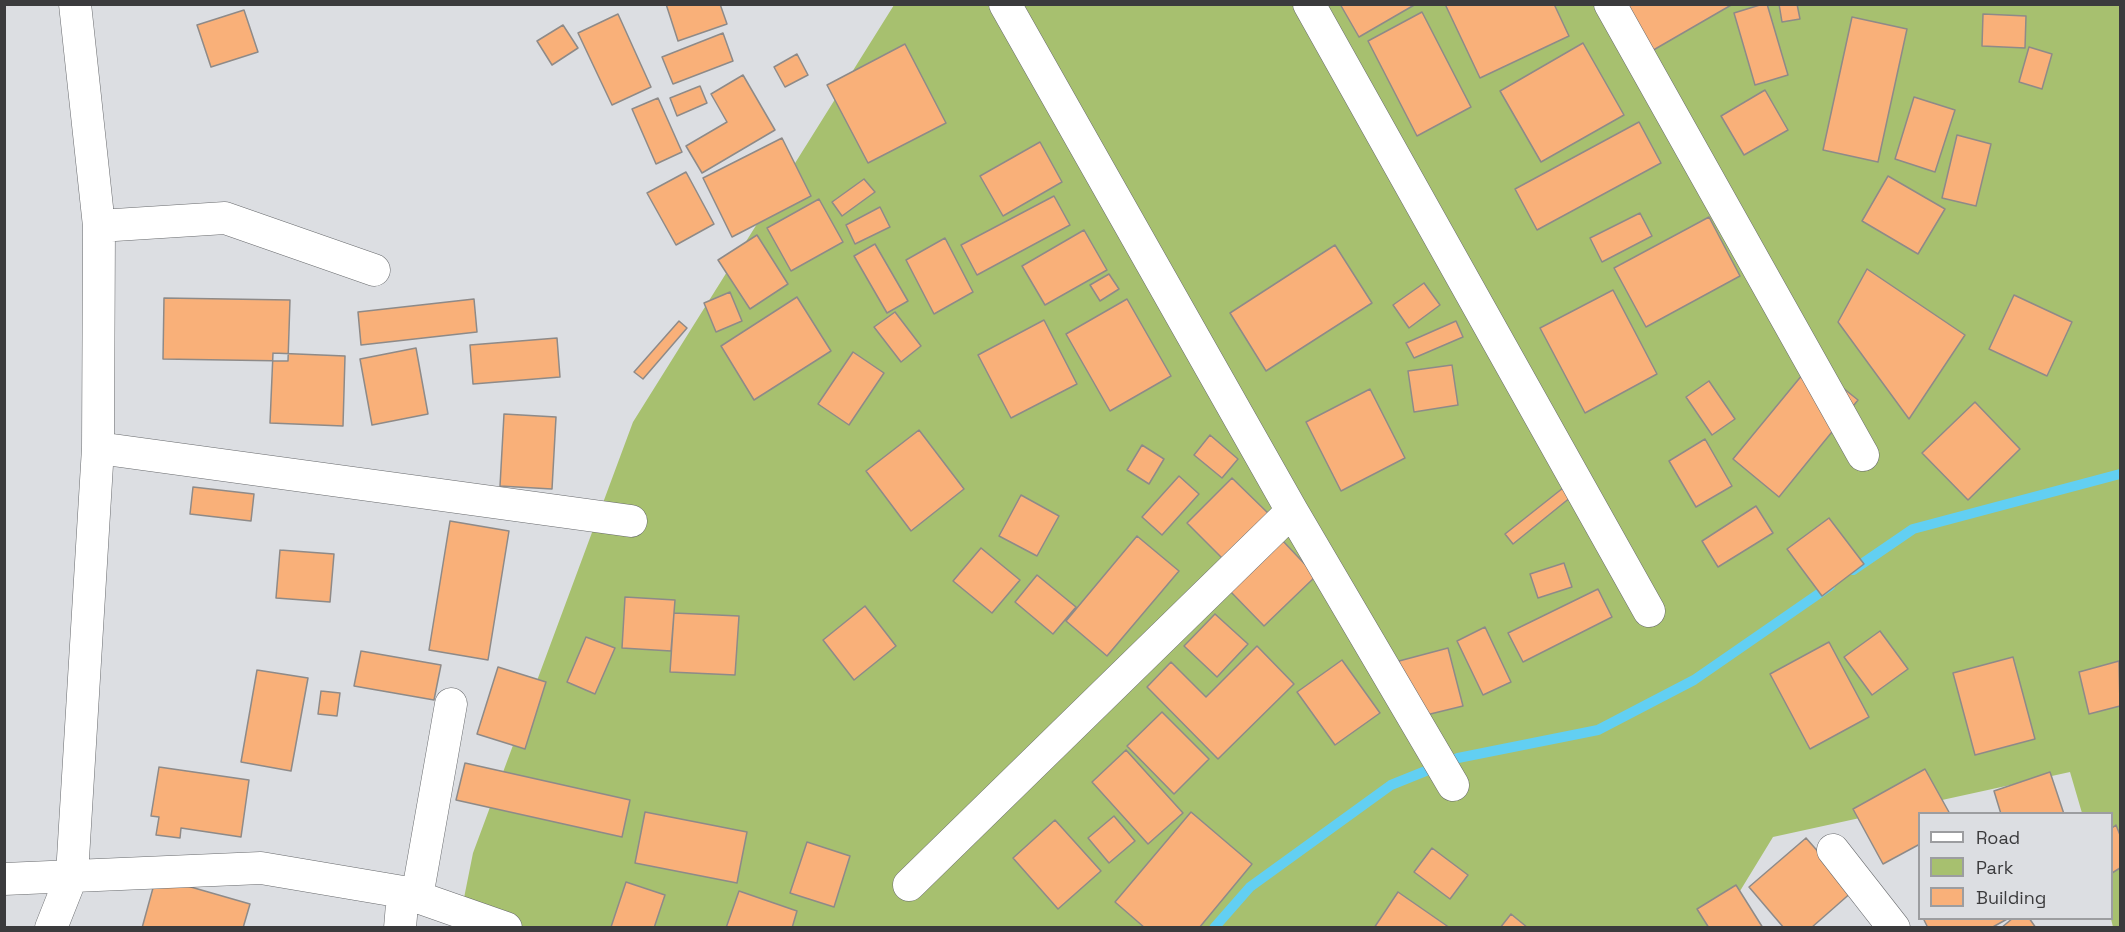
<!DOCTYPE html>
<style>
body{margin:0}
#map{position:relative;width:2125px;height:932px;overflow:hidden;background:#dcdee2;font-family:"Space Grotesk",sans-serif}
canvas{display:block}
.frame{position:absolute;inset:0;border:6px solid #3b3b3d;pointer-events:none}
.legend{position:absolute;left:1918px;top:812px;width:195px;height:108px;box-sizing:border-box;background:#dcdee2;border:2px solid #9c9da0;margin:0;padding:8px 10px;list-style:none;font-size:18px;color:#3b3b3d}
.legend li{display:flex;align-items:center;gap:12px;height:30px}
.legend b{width:30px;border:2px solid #9c9da0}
</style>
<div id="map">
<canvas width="2125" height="932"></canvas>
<div class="frame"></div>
<ul class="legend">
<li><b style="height:8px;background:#fff"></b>Road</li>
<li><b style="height:16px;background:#a7c06f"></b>Park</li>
<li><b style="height:16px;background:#f9b079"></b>Building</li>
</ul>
</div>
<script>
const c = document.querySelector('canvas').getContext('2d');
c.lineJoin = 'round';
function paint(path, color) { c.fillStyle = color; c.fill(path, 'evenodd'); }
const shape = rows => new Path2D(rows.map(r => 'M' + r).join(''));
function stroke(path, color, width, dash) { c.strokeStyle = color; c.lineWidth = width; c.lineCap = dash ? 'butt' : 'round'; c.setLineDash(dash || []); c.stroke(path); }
paint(shape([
 [894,5,2120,5,2120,927,2113,927,2111,919,2112,814,2082,813,2070,772,1773,837,1718,927,458,928,473,853,633,422]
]), '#a7c06f');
stroke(shape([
 [1853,570,1913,529,2120,474],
 [1214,928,1250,887,1391,785,1458,758,1598,730,1694,680,1830,586]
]), '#62cff2', 10);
const building = shape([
 [666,4,720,4,727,24,678,41,666,4],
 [1340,4,1416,4,1359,37,1340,4],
 [1445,4,1554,4,1569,36,1480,78,1445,4],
 [1624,4,1733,4,1650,52,1624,4],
 [1763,4,1767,4,1788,75,1755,85,1734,13,1763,4],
 [1779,4,1797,4,1800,19,1782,22,1779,4],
 [244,10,258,52,211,67,197,25,244,10],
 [1422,12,1471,107,1417,136,1368,41,1422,12],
 [618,14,651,87,612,105,578,33,618,14],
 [1983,14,2026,16,2025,48,1982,46,1983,14],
 [1852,17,1907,29,1878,162,1823,150,1852,17],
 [563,25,578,48,552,65,537,41,563,25],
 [723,33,733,61,673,84,662,57,723,33],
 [1583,43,1624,115,1541,162,1500,91,1583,43],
 [905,44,946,123,868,163,827,85,905,44],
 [2029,47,2052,54,2042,89,2019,82,2029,47],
 [797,54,808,75,785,87,774,67,797,54],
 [743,75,775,130,702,173,686,146,727,122,711,94,743,75],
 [700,86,707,103,677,116,670,98,700,86],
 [1765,90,1788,130,1744,155,1721,116,1765,90],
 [1914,97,1955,110,1935,172,1895,159,1914,97],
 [658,98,682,152,656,164,632,109,658,98],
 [1639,122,1661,163,1537,230,1515,189,1639,122],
 [1957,135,1991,144,1976,206,1942,198,1957,135],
 [782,138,811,196,732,237,703,178,782,138],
 [1040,142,1062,182,1003,216,980,176,1040,142],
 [686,172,714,224,676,245,647,193,686,172],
 [1888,176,1945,209,1918,254,1862,221,1888,176],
 [864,179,875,192,842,216,832,202,864,179],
 [1054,196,1070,225,977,275,961,245,1054,196],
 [819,199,843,242,791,271,767,228,819,199],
 [880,207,890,227,855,244,846,225,880,207],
 [1640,213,1652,236,1602,262,1590,238,1640,213],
 [1709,217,1740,276,1646,327,1614,268,1709,217],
 [1084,230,1107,270,1045,305,1022,266,1084,230],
 [757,235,788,284,750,309,718,260,757,235],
 [945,238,973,292,934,314,906,260,945,238],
 [875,244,908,301,887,313,854,256,875,244],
 [1335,245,1372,303,1266,371,1230,313,1335,245],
 [1867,269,1965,335,1909,419,1838,322,1867,269],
 [1109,274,1119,289,1100,301,1090,285,1109,274],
 [1424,283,1440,305,1409,328,1393,305,1424,283],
 [1613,290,1657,374,1585,413,1540,328,1613,290],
 [730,292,742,321,716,332,704,303,730,292],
 [2014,295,2072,322,2047,376,1989,349,2014,295],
 [797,297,831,351,754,400,721,346,797,297],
 [164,298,290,300,288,361,163,359,164,298],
 [474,299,477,332,361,345,358,312,474,299],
 [1127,299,1171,376,1110,411,1066,334,1127,299],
 [895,312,921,346,901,362,874,327,895,312],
 [1044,320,1077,384,1011,418,978,355,1044,320],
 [679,321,687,328,643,379,634,372,679,321],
 [1456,321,1463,337,1414,358,1406,343,1456,321],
 [557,338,560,377,473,384,470,345,557,338],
 [416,348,428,414,372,425,360,359,416,348],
 [853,352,884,373,849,425,818,404,853,352],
 [273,353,345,356,343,426,270,423,273,353],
 [1812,363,1858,400,1779,497,1733,459,1812,363],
 [1452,365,1458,405,1414,412,1408,371,1452,365],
 [1709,381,1735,419,1712,435,1686,397,1709,381],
 [1370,389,1405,458,1341,491,1306,422,1370,389],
 [1975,402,2020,449,1968,500,1922,453,1975,402],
 [504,414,556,417,552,489,500,486,504,414],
 [919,430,964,489,911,531,866,471,919,430],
 [1210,435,1238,459,1222,478,1194,455,1210,435],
 [1705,439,1732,486,1696,507,1669,461,1705,439],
 [1142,445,1164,459,1149,484,1127,470,1142,445],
 [1179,476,1199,494,1162,535,1142,517,1179,476],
 [1232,478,1271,516,1226,562,1187,523,1232,478],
 [193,487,254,494,251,521,190,514,193,487],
 [1563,488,1571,497,1513,544,1505,534,1563,488],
 [1021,495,1059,516,1037,556,999,536,1021,495],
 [1756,506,1773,533,1718,567,1702,541,1756,506],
 [1829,518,1864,564,1822,596,1787,549,1829,518],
 [450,521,509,531,488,660,429,650,450,521],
 [1137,536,1179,571,1107,656,1066,621,1137,536],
 [1282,540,1316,576,1264,626,1229,590,1282,540],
 [981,548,1020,580,992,613,953,581,981,548],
 [280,550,334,554,330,602,276,598,280,550],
 [1564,563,1572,587,1538,598,1530,574,1564,563],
 [1037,575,1076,607,1053,634,1015,602,1037,575],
 [1598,589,1612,617,1523,662,1508,633,1598,589],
 [625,597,675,600,671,651,622,648,625,597],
 [865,606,896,646,854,680,823,640,865,606],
 [674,613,739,616,735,675,670,672,674,613],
 [1215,614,1248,644,1217,677,1184,646,1215,614],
 [1485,627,1511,682,1483,695,1457,641,1485,627],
 [1880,631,1908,669,1872,695,1844,657,1880,631],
 [586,637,615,648,595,694,567,682,586,637],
 [1829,642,1869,717,1810,749,1770,674,1829,642],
 [1257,646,1294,684,1218,759,1147,687,1171,662,1206,697,1257,646],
 [1448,648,1463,706,1414,718,1399,661,1448,648],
 [361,651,441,665,434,700,354,686,361,651],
 [2013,657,2035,739,1975,755,1953,673,2013,657],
 [1342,660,1380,713,1335,745,1297,692,1342,660],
 [2119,661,2120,706,2089,714,2079,672,2119,661],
 [498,667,546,682,525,749,477,734,498,667],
 [257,670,308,678,291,771,241,762,257,670],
 [321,691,340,693,337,716,318,714,321,691],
 [1162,712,1209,759,1174,794,1127,746,1162,712],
 [1126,750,1183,813,1148,844,1092,782,1126,750],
 [465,763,630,800,622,837,456,800,465,763],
 [159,767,249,780,241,837,181,828,180,838,156,835,159,817,151,816,159,767],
 [1925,769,1950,814,1920,814,1920,844,1883,864,1853,809,1925,769],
 [2050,772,2064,814,2001,814,1994,791,2050,772],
 [645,812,747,832,737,883,635,863,645,812],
 [1191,812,1252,864,1199,928,1145,928,1115,902,1191,812],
 [1114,816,1135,841,1109,863,1088,838,1114,816],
 [1055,820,1101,871,1058,909,1013,858,1055,820],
 [2116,825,2120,835,2120,868,2112,873,2112,828,2116,825],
 [1806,838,1853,891,1811,928,1784,928,1749,887,1806,838],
 [807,842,850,856,834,907,790,893,807,842],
 [1432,848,1468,875,1450,899,1414,872,1432,848],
 [156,877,250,904,243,928,142,928,156,877],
 [626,882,665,895,654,928,611,927,626,882],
 [1736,885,1763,928,1709,928,1697,909,1736,885],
 [739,891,797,911,792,928,726,928,739,891],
 [1398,892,1450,928,1374,928,1398,892],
 [1511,914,1528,928,1500,928,1511,914],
 [1923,918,2009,918,1991,928,1928,928,1923,918],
 [2013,918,2029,918,2036,928,2001,928,2013,918]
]);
paint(building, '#f9b079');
stroke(building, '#8e8a88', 1.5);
const minor = shape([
 [1005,4,1292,511,1453,785],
 [1309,4,1649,611],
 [1610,4,1863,455],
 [99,226,225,218,374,270],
 [98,448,631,521],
 [1833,850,1894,928],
 [4,879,261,868,403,892,506,928],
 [909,885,1292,511],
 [417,897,451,704],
 [51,928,72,875,98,448,99,226,75,4],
 [400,928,403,892]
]);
stroke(minor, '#686a6d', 33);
stroke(minor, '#fff', 32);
</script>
